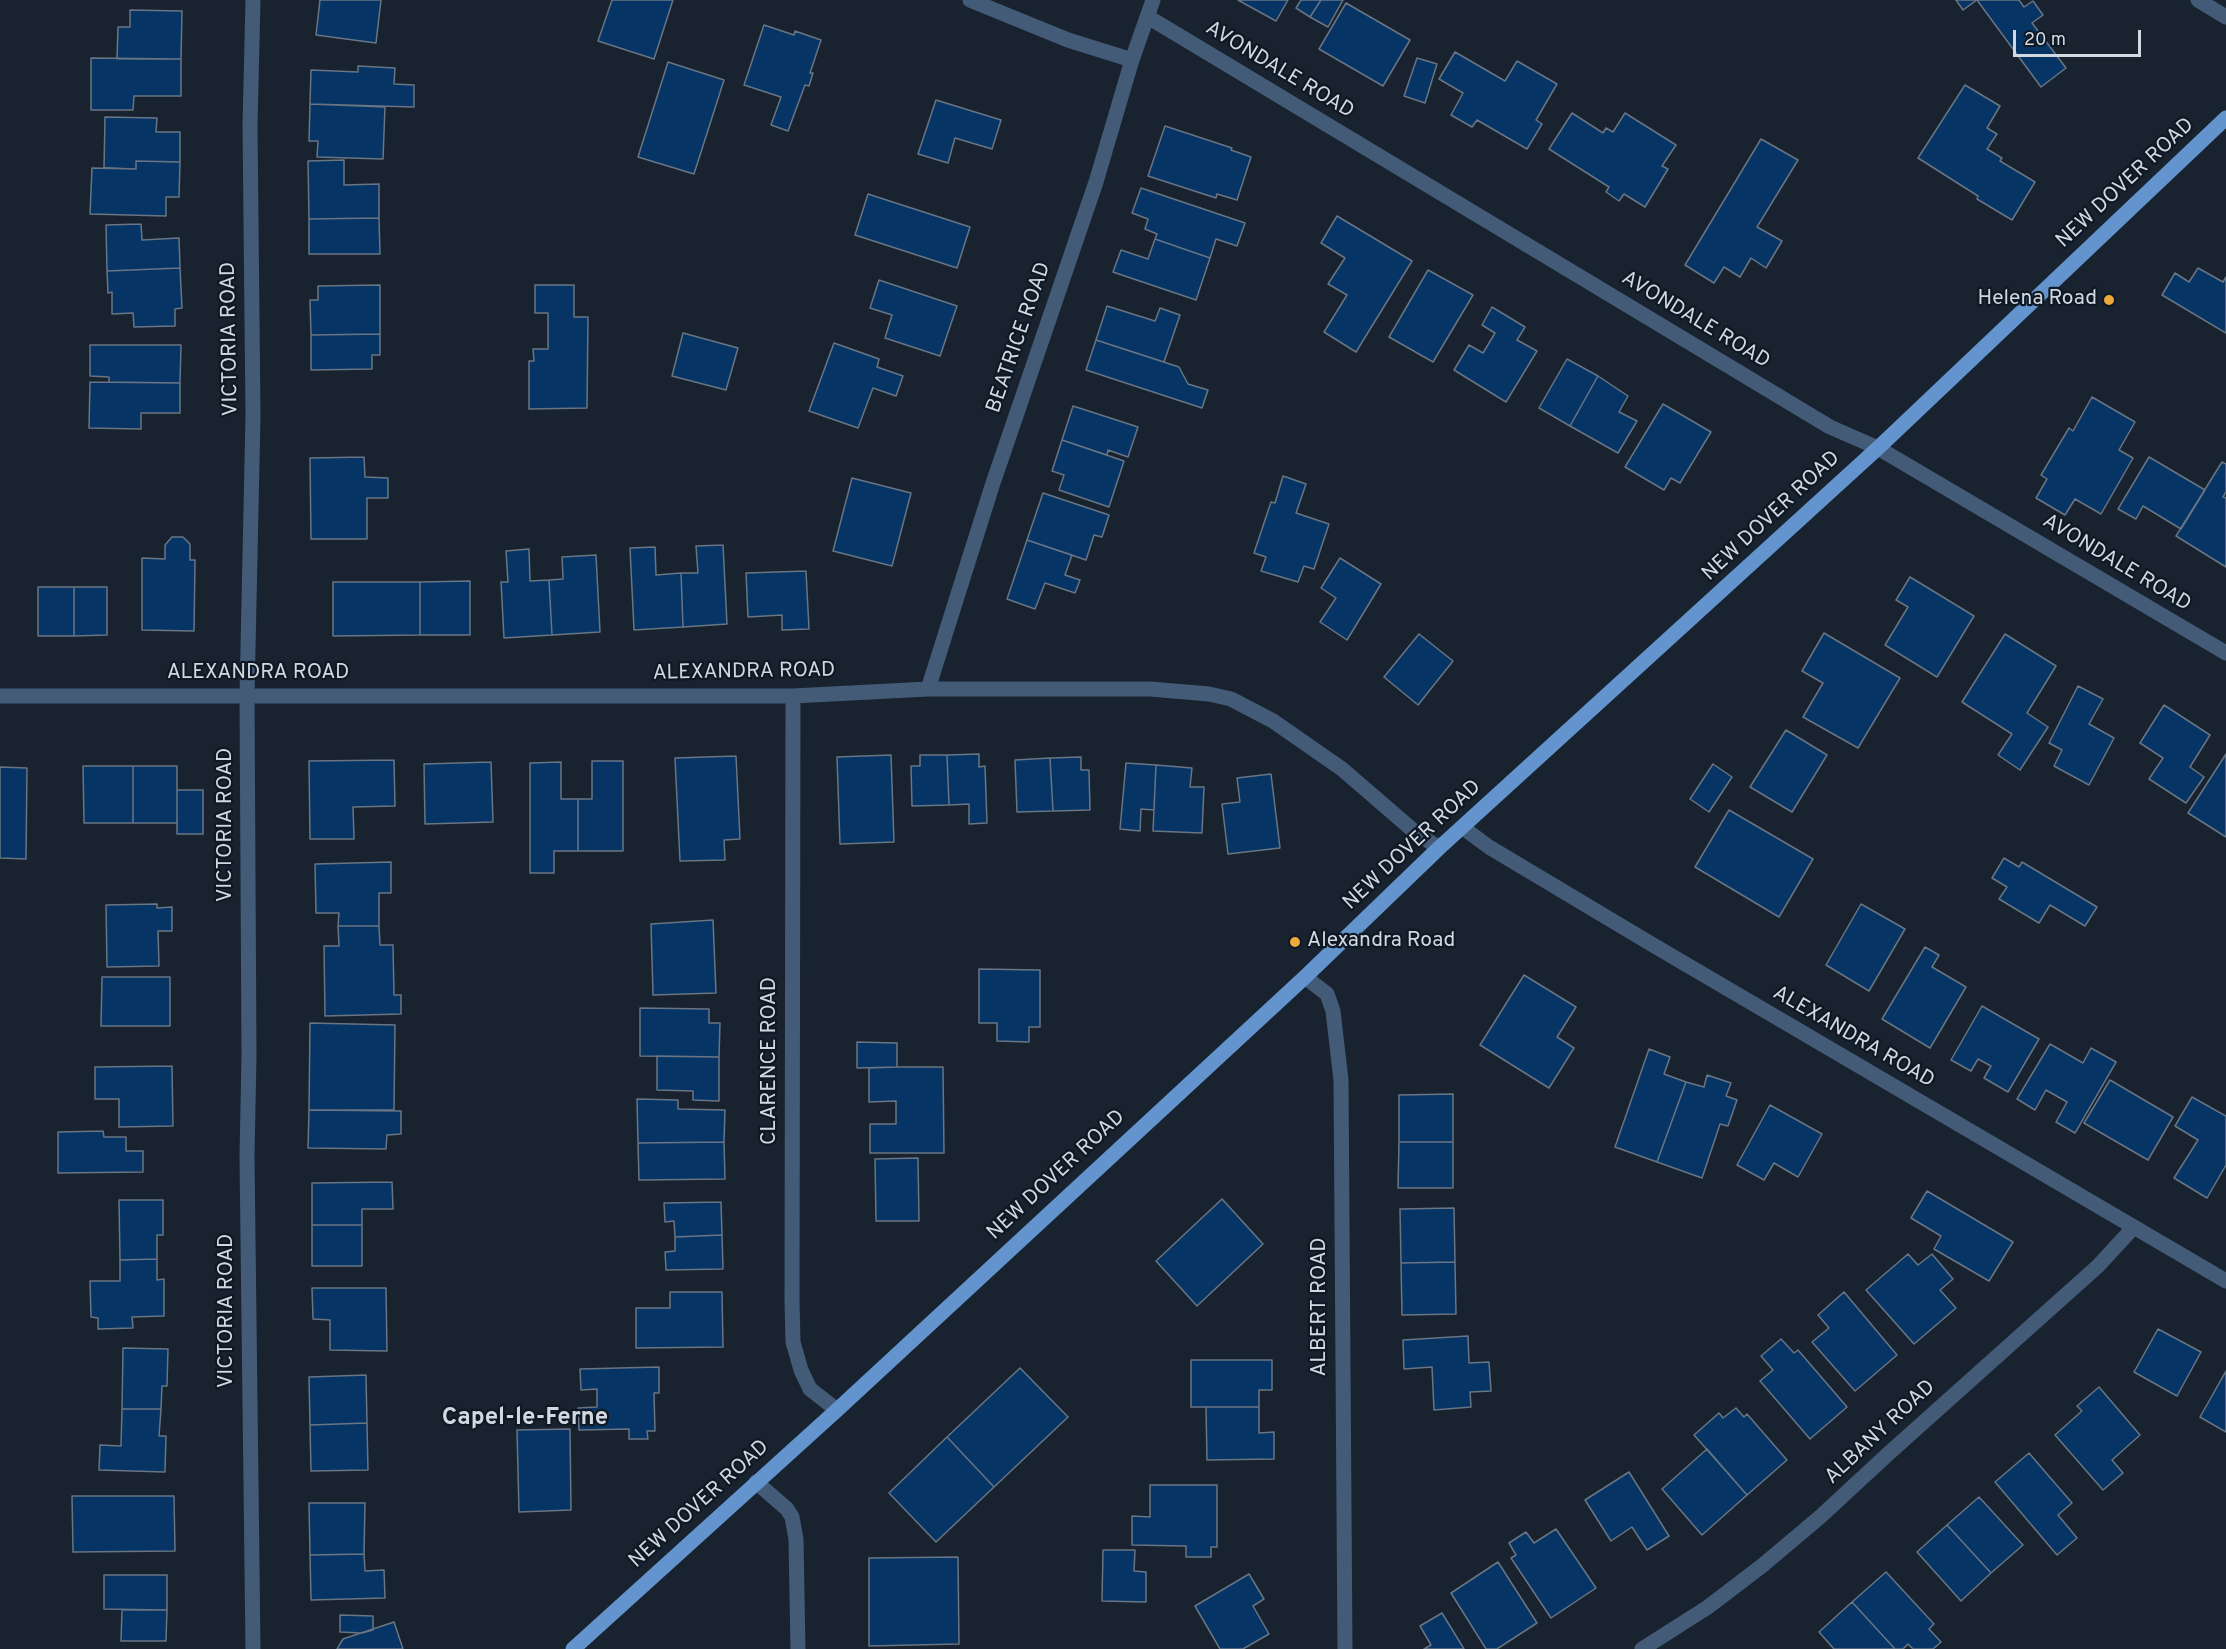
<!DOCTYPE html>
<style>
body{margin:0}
#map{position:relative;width:2226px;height:1649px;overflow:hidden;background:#18232f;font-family:Overpass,sans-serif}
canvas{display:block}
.scale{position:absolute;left:2013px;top:30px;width:128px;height:27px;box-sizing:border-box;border:3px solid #d1d8e0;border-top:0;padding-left:8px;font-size:18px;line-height:21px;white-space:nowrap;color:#d1d8e0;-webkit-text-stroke:4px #0f1925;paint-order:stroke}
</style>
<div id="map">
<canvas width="2226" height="1649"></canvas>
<div class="scale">20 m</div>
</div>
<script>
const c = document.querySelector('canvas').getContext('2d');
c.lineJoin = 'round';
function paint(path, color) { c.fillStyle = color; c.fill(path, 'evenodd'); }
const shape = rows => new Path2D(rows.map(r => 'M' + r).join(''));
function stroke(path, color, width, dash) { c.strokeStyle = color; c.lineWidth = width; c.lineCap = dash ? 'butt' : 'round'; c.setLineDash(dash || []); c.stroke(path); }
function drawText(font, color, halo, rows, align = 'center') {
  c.font = font + ' Overpass,sans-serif'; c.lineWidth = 4.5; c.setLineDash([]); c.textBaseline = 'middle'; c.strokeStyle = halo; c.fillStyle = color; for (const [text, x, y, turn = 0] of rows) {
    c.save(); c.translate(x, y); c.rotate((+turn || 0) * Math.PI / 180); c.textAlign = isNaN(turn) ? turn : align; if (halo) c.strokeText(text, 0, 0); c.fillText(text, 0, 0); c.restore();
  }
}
const building = shape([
 [320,0,381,0,376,43,316,35,320,0],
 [612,0,673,0,654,59,598,41,612,0],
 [1238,0,1288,0,1276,21,1238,0],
 [1301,0,1321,0,1310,17,1296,8,1301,0],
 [1321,0,1343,0,1328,27,1310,17,1321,0],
 [1956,0,2019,0,2024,7,2033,1,2043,15,2032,23,2066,68,2041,87,1977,0,1963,10,1956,0],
 [1346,3,1410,40,1383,86,1319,49,1346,3],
 [130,10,182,11,181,59,117,59,118,27,130,27,130,10],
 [764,25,794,35,795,31,821,40,810,73,813,73,809,86,805,85,788,131,771,125,781,97,744,85,764,25],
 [1455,52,1505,81,1517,61,1557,84,1536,120,1542,124,1527,149,1477,120,1472,127,1451,115,1463,93,1439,79,1455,52],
 [91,58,181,59,181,96,134,96,133,110,91,110,91,58],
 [1417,58,1437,64,1425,103,1404,96,1417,58],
 [668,62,724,80,694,174,638,157,668,62],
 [358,66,395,68,394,84,414,85,414,107,310,104,311,70,358,72,358,66],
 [1965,85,2000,106,1987,128,1997,134,1987,149,2002,158,2000,161,2035,182,2012,220,1977,199,1978,196,1918,158,1965,85],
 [936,100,1001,120,992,149,955,138,948,163,918,154,936,100],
 [310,104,385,107,383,159,317,157,318,141,309,141,310,104],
 [1572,113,1603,133,1606,128,1613,132,1625,113,1676,145,1662,166,1668,169,1645,207,1624,194,1619,201,1606,192,1609,187,1549,149,1572,113],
 [105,117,157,118,156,132,180,132,180,162,136,161,136,169,104,168,105,117],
 [1165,126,1232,148,1231,150,1251,157,1237,200,1217,194,1216,198,1148,176,1165,126],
 [1761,139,1798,160,1757,227,1782,241,1766,268,1751,258,1740,277,1724,267,1714,283,1685,265,1761,139],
 [344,160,344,185,379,184,379,218,309,219,308,161,344,160],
 [136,161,180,162,179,197,166,197,166,216,90,214,92,168,136,169,136,161],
 [1141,188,1245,223,1237,246,1216,239,1210,258,1155,239,1157,234,1145,229,1148,219,1132,213,1141,188],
 [868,194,970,227,957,268,855,235,868,194],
 [1337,216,1412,261,1356,352,1324,332,1347,295,1328,284,1345,258,1321,243,1337,216],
 [379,218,380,254,309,254,309,219,379,218],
 [141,224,142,240,179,238,180,268,107,271,106,225,141,224],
 [1155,239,1210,258,1196,300,1113,272,1121,250,1148,259,1155,239],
 [180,268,182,308,175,309,175,326,134,327,133,313,112,314,112,292,108,293,107,271,180,268],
 [2198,268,2223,282,2226,277,2226,333,2162,295,2175,273,2189,282,2198,268],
 [1428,270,1473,295,1433,362,1389,337,1428,270],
 [879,280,957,306,940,356,885,338,892,315,870,308,879,280],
 [380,285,380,334,311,335,310,300,318,300,318,286,380,285],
 [535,285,574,285,574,317,588,317,587,408,529,409,529,361,534,361,533,349,548,349,548,313,535,313,535,285],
 [1107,306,1155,321,1160,308,1180,315,1164,362,1096,340,1107,306],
 [1492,307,1525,327,1517,340,1537,351,1506,402,1454,370,1469,345,1483,353,1495,333,1482,325,1492,307],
 [683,333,738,348,726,390,672,376,683,333],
 [380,334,380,355,372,355,372,369,311,370,311,335,380,334],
 [1096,340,1179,367,1188,384,1208,390,1202,408,1086,370,1096,340],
 [834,343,879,359,877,367,903,376,896,396,873,388,858,428,809,411,834,343],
 [90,345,181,345,180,383,109,382,109,377,90,376,90,345],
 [1567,359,1598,376,1570,426,1539,408,1567,359],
 [1598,376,1628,396,1619,412,1637,421,1618,453,1570,426,1598,376],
 [90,382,180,383,180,413,141,413,141,429,89,428,90,382],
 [2092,397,2135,422,2119,450,2133,458,2101,514,2075,499,2065,515,2036,498,2047,479,2041,475,2069,428,2073,431,2092,397],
 [1663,404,1711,432,1680,483,1671,478,1664,490,1625,467,1663,404],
 [1073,406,1138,427,1128,457,1108,450,1107,455,1062,440,1073,406],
 [1062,440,1124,461,1109,507,1059,490,1064,475,1052,471,1062,440],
 [364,457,365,477,388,478,388,498,367,498,367,539,311,539,310,458,364,457],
 [2149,457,2205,490,2181,529,2143,506,2136,519,2118,509,2149,457],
 [2222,462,2226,464,2226,492,2223,497,2226,498,2226,567,2176,536,2222,462],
 [1283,476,1306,484,1296,513,1329,524,1314,569,1304,566,1298,582,1261,571,1266,557,1254,553,1271,502,1275,503,1283,476],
 [852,478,911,493,892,566,833,551,852,478],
 [1043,493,1109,515,1102,537,1094,535,1086,560,1027,540,1043,493],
 [172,537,183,537,190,544,190,560,195,560,194,631,142,630,142,558,165,559,165,545,172,537],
 [1027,540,1072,555,1065,575,1080,580,1075,593,1045,583,1035,609,1007,599,1027,540],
 [723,545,727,624,683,627,681,573,698,573,696,546,723,545],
 [655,547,656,575,681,573,683,627,634,630,630,548,655,547],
 [529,549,530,581,549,580,552,635,504,638,501,582,508,582,506,551,529,549],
 [596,555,600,632,552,635,549,580,563,579,562,557,596,555],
 [1340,558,1381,584,1347,640,1320,622,1336,598,1321,588,1340,558],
 [806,571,809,629,782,630,782,615,748,617,746,573,806,571],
 [1910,577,1974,616,1937,677,1885,645,1908,607,1896,600,1910,577],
 [470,581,470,635,420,635,420,582,470,581],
 [333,582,420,582,420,635,333,636,333,582],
 [38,587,74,587,74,636,38,636,38,587],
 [74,587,107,587,107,635,74,636,74,587],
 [1824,633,1900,678,1858,748,1803,717,1823,683,1802,671,1824,633],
 [1419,634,1453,661,1418,705,1384,677,1419,634],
 [2005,634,2056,666,2027,713,2048,727,2020,770,1998,755,2012,734,1962,702,2005,634],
 [2078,686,2103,699,2089,724,2114,738,2089,785,2054,766,2062,750,2049,743,2078,686],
 [2164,705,2210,735,2190,767,2204,777,2186,803,2149,779,2163,758,2140,743,2164,705],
 [1786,730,1827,755,1792,812,1750,787,1786,730],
 [979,754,979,767,985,766,987,823,969,824,969,804,949,805,947,755,979,754],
 [2226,754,2226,837,2188,813,2226,754],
 [891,755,894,842,840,844,837,757,891,755],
 [920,755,947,755,949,805,912,806,911,766,920,766,920,755],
 [736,756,740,839,724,840,725,860,680,861,675,758,736,756],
 [1081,757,1081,770,1089,770,1090,810,1053,811,1050,758,1081,757],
 [1050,758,1053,811,1017,812,1015,760,1050,758],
 [394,760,395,806,353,807,354,839,310,839,309,761,394,760],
 [592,761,623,761,623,851,578,851,578,799,592,799,592,761],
 [491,762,493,822,425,824,424,764,491,762],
 [561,762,561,799,578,799,578,851,554,851,554,873,530,873,530,763,561,762],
 [1126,763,1156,765,1154,810,1141,809,1140,831,1120,829,1126,763],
 [1713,764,1732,777,1709,812,1690,799,1713,764],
 [1156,765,1192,768,1190,787,1204,787,1202,833,1153,831,1156,765],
 [83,766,133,766,133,823,84,823,83,766],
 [133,766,177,766,177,823,133,823,133,766],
 [0,767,27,768,26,859,0,858,0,767],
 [1271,774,1280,848,1228,854,1222,804,1240,802,1237,778,1271,774],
 [177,790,203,790,203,834,177,834,177,790],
 [1729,810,1813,859,1779,917,1695,867,1729,810],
 [2004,858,2019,867,2022,862,2097,907,2085,926,2050,905,2039,923,1999,899,2007,887,1992,878,2004,858],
 [391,862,391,893,379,893,379,926,338,926,339,913,316,913,315,864,391,862],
 [157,904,157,908,172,907,172,931,158,931,159,966,107,967,106,905,157,904],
 [1861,904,1905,929,1869,991,1826,965,1861,904],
 [713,920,716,993,653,995,651,924,713,920],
 [338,926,379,926,380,945,393,945,394,995,401,995,401,1014,325,1016,324,946,339,946,338,926],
 [1925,947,1939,955,1932,967,1966,987,1930,1048,1882,1019,1925,947],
 [979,969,1040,970,1040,1027,1029,1027,1029,1042,997,1041,997,1023,979,1023,979,969],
 [1524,975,1576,1007,1557,1037,1574,1048,1549,1088,1480,1045,1524,975],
 [102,977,170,977,170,1026,101,1026,102,977],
 [1982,1006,2039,1039,2008,1092,1984,1078,1991,1066,1978,1059,1971,1071,1951,1060,1982,1006],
 [640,1008,709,1009,709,1023,720,1023,719,1057,640,1056,640,1008],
 [310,1023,395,1025,394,1110,309,1110,310,1023],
 [857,1042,897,1043,897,1067,857,1068,857,1042],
 [2050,1044,2083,1063,2091,1048,2116,1062,2075,1133,2056,1122,2067,1102,2046,1090,2035,1110,2017,1099,2050,1044],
 [1649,1049,1670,1057,1664,1074,1686,1082,1657,1162,1615,1147,1649,1049],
 [657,1056,719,1057,719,1101,693,1100,693,1091,657,1090,657,1056],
 [172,1066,173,1126,119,1127,119,1099,95,1099,95,1067,172,1066],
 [897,1067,943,1067,944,1153,870,1153,870,1124,896,1124,896,1101,869,1102,869,1068,897,1067],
 [1707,1075,1731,1083,1726,1096,1737,1100,1728,1126,1720,1124,1702,1178,1657,1162,1686,1082,1704,1087,1707,1075],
 [2110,1080,2173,1117,2148,1160,2084,1123,2110,1080],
 [1453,1094,1453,1142,1399,1142,1399,1095,1453,1094],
 [2192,1097,2226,1116,2226,1165,2207,1198,2174,1178,2198,1140,2175,1126,2192,1097],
 [637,1099,678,1100,678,1109,725,1110,724,1142,638,1143,637,1099],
 [1770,1105,1822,1134,1798,1177,1774,1163,1764,1180,1737,1165,1770,1105],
 [309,1110,401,1111,401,1134,387,1135,386,1149,308,1148,309,1110],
 [103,1131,104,1137,126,1137,126,1151,143,1151,143,1172,58,1173,58,1132,103,1131],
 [724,1142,725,1179,639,1180,638,1143,724,1142],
 [1399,1142,1453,1142,1453,1188,1398,1188,1399,1142],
 [918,1158,919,1221,876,1221,875,1159,918,1158],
 [392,1182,393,1209,362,1209,362,1225,312,1225,312,1183,392,1182],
 [1927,1191,2013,1242,1989,1281,1934,1249,1941,1236,1911,1218,1927,1191],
 [1222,1199,1263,1244,1197,1306,1156,1261,1222,1199],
 [119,1200,163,1200,163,1235,157,1235,157,1259,120,1260,119,1200],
 [721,1202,722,1235,675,1237,674,1221,665,1222,664,1203,721,1202],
 [1454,1208,1455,1262,1401,1263,1400,1209,1454,1208],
 [312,1225,362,1225,362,1266,312,1266,312,1225],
 [722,1235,723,1269,666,1270,665,1252,675,1251,675,1237,722,1235],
 [1908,1254,1918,1265,1932,1254,1953,1279,1940,1290,1956,1308,1914,1344,1866,1290,1908,1254],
 [157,1259,157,1280,164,1279,164,1316,132,1317,133,1328,98,1329,98,1318,91,1317,90,1281,120,1281,120,1260,157,1259],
 [1455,1262,1456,1314,1402,1315,1401,1263,1455,1262],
 [312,1288,386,1288,387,1351,330,1350,330,1320,313,1319,312,1288],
 [670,1292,722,1292,723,1347,636,1348,636,1308,670,1308,670,1292],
 [1844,1292,1897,1355,1855,1391,1812,1342,1829,1328,1818,1315,1844,1292],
 [2158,1329,2201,1352,2177,1396,2134,1372,2158,1329],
 [1468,1336,1469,1363,1489,1362,1491,1391,1470,1392,1471,1407,1434,1410,1432,1367,1404,1369,1403,1340,1468,1336],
 [1781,1339,1794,1353,1798,1350,1847,1407,1810,1439,1760,1381,1773,1370,1761,1356,1781,1339],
 [123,1348,168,1349,167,1386,162,1386,161,1409,122,1409,123,1348],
 [1191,1360,1272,1360,1272,1390,1259,1390,1259,1407,1191,1407,1191,1360],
 [659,1367,659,1393,654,1393,655,1431,647,1431,648,1439,629,1439,629,1429,579,1430,578,1408,597,1407,597,1389,581,1390,580,1369,659,1367],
 [1020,1368,1068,1417,994,1487,947,1437,1020,1368],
 [2226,1371,2226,1432,2200,1417,2226,1371],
 [366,1375,367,1423,310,1425,309,1377,366,1375],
 [2099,1387,2140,1435,2112,1460,2123,1473,2103,1490,2055,1435,2082,1411,2077,1406,2099,1387],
 [1206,1407,1259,1407,1259,1433,1274,1432,1274,1459,1207,1460,1206,1407],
 [1736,1408,1744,1417,1747,1414,1787,1460,1747,1495,1694,1435,1719,1413,1723,1418,1736,1408],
 [122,1409,161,1409,159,1436,166,1436,165,1472,99,1470,100,1445,121,1446,122,1409],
 [367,1423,368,1470,311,1471,310,1425,367,1423],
 [570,1429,571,1510,519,1512,517,1430,570,1429],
 [947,1437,994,1487,936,1542,889,1493,947,1437],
 [1707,1449,1747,1495,1702,1535,1662,1489,1707,1449],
 [2029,1453,2072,1503,2058,1515,2077,1538,2057,1555,1995,1482,2029,1453],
 [1629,1472,1669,1536,1647,1550,1632,1527,1611,1541,1585,1500,1629,1472],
 [1150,1485,1217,1485,1217,1547,1211,1547,1211,1557,1186,1557,1186,1546,1132,1545,1132,1516,1150,1517,1150,1485],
 [72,1496,174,1496,175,1551,73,1552,72,1496],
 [1979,1497,2023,1545,1991,1573,1947,1525,1979,1497],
 [309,1503,365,1503,364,1554,310,1555,309,1503],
 [1947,1525,1991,1573,1961,1601,1917,1552,1947,1525],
 [1556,1529,1596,1588,1551,1618,1511,1558,1516,1555,1509,1543,1526,1532,1534,1543,1556,1529],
 [1103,1550,1135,1550,1134,1571,1146,1572,1146,1602,1102,1601,1103,1550],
 [364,1554,365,1571,384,1570,385,1598,311,1600,310,1555,364,1554],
 [958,1557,959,1644,869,1646,869,1558,958,1557],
 [1498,1562,1537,1623,1497,1649,1486,1649,1451,1593,1498,1562],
 [1886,1572,1934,1624,1929,1629,1941,1642,1933,1649,1913,1649,1908,1644,1903,1649,1895,1649,1852,1602,1886,1572],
 [1249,1574,1264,1599,1253,1606,1269,1634,1243,1649,1220,1649,1195,1606,1249,1574],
 [104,1575,167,1575,167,1610,104,1609,104,1575],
 [1852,1602,1895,1649,1834,1649,1819,1632,1852,1602],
 [122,1610,167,1610,166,1641,121,1641,122,1610],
 [1442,1613,1464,1649,1424,1649,1431,1645,1420,1626,1442,1613],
 [340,1615,373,1616,373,1630,362,1633,340,1632,340,1615],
 [394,1622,403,1649,337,1649,343,1639,394,1622]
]);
paint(building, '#063565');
stroke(building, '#697584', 1.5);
stroke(shape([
 [970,0,1068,40,1132,60],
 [2198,0,2226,17],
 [1148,17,1830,427,1878,448,2226,653],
 [928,689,993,483,1096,182,1132,60,1153,0],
 [0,696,793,696,928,689,1150,689,1209,694,1231,699,1273,721,1342,769,1415,832,1439,848],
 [793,696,792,1300,793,1342,801,1370,810,1389,837,1410],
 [1462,827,1489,847,1653,945,2226,1281],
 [1305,977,1327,994,1333,1011,1341,1080,1345,1649],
 [756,1482,787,1509,792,1517,796,1539,798,1649],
 [253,1649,247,1156,249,1056,247,695,253,416,250,125,253,0],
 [1642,1649,1708,1607,1763,1565,1820,1517,1888,1454,2098,1266,2133,1228]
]), '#445b77', 15);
stroke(shape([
 [573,1649,837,1410,1305,977,1439,848,1878,448,2226,118]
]), '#6394ce', 15);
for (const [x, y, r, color] of [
 [2109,300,6,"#ebaa39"],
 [1295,942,6,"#ebaa39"]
]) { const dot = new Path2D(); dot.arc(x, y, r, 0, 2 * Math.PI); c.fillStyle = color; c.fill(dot); stroke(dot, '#0f1925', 2); }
drawText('21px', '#d1d8e0', '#0f1925', [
 ["AVONDALE ROAD",1279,71,31],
 ["NEW DOVER ROAD",2126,184,-43],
 ["AVONDALE ROAD",1695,321,31],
 ["BEATRICE ROAD",1020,338,-71],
 ["VICTORIA ROAD",231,339,-91],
 ["NEW DOVER ROAD",1772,517,-43],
 ["AVONDALE ROAD",2116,564,31],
 ["ALEXANDRA ROAD",744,673,-1],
 ["ALEXANDRA ROAD",258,674],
 ["VICTORIA ROAD",227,825,-90],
 ["NEW DOVER ROAD",1413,846,-43],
 ["ALEXANDRA ROAD",1853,1038,30],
 ["CLARENCE ROAD",771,1061,-90],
 ["NEW DOVER ROAD",1057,1176,-43],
 ["ALBERT ROAD",1321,1307,-90],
 ["VICTORIA ROAD",228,1311,-90],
 ["ALBANY ROAD",1881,1433,-43],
 ["NEW DOVER ROAD",700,1505,-42]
]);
drawText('21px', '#d1d8e0', '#0f1925', [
 ["Helena Road",2097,300],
 ["Alexandra Road",1307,942,"left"]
], 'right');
drawText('bold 24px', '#d1d8e0', '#0f1925', [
 ["Capel-le-Ferne",525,1419]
]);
</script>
